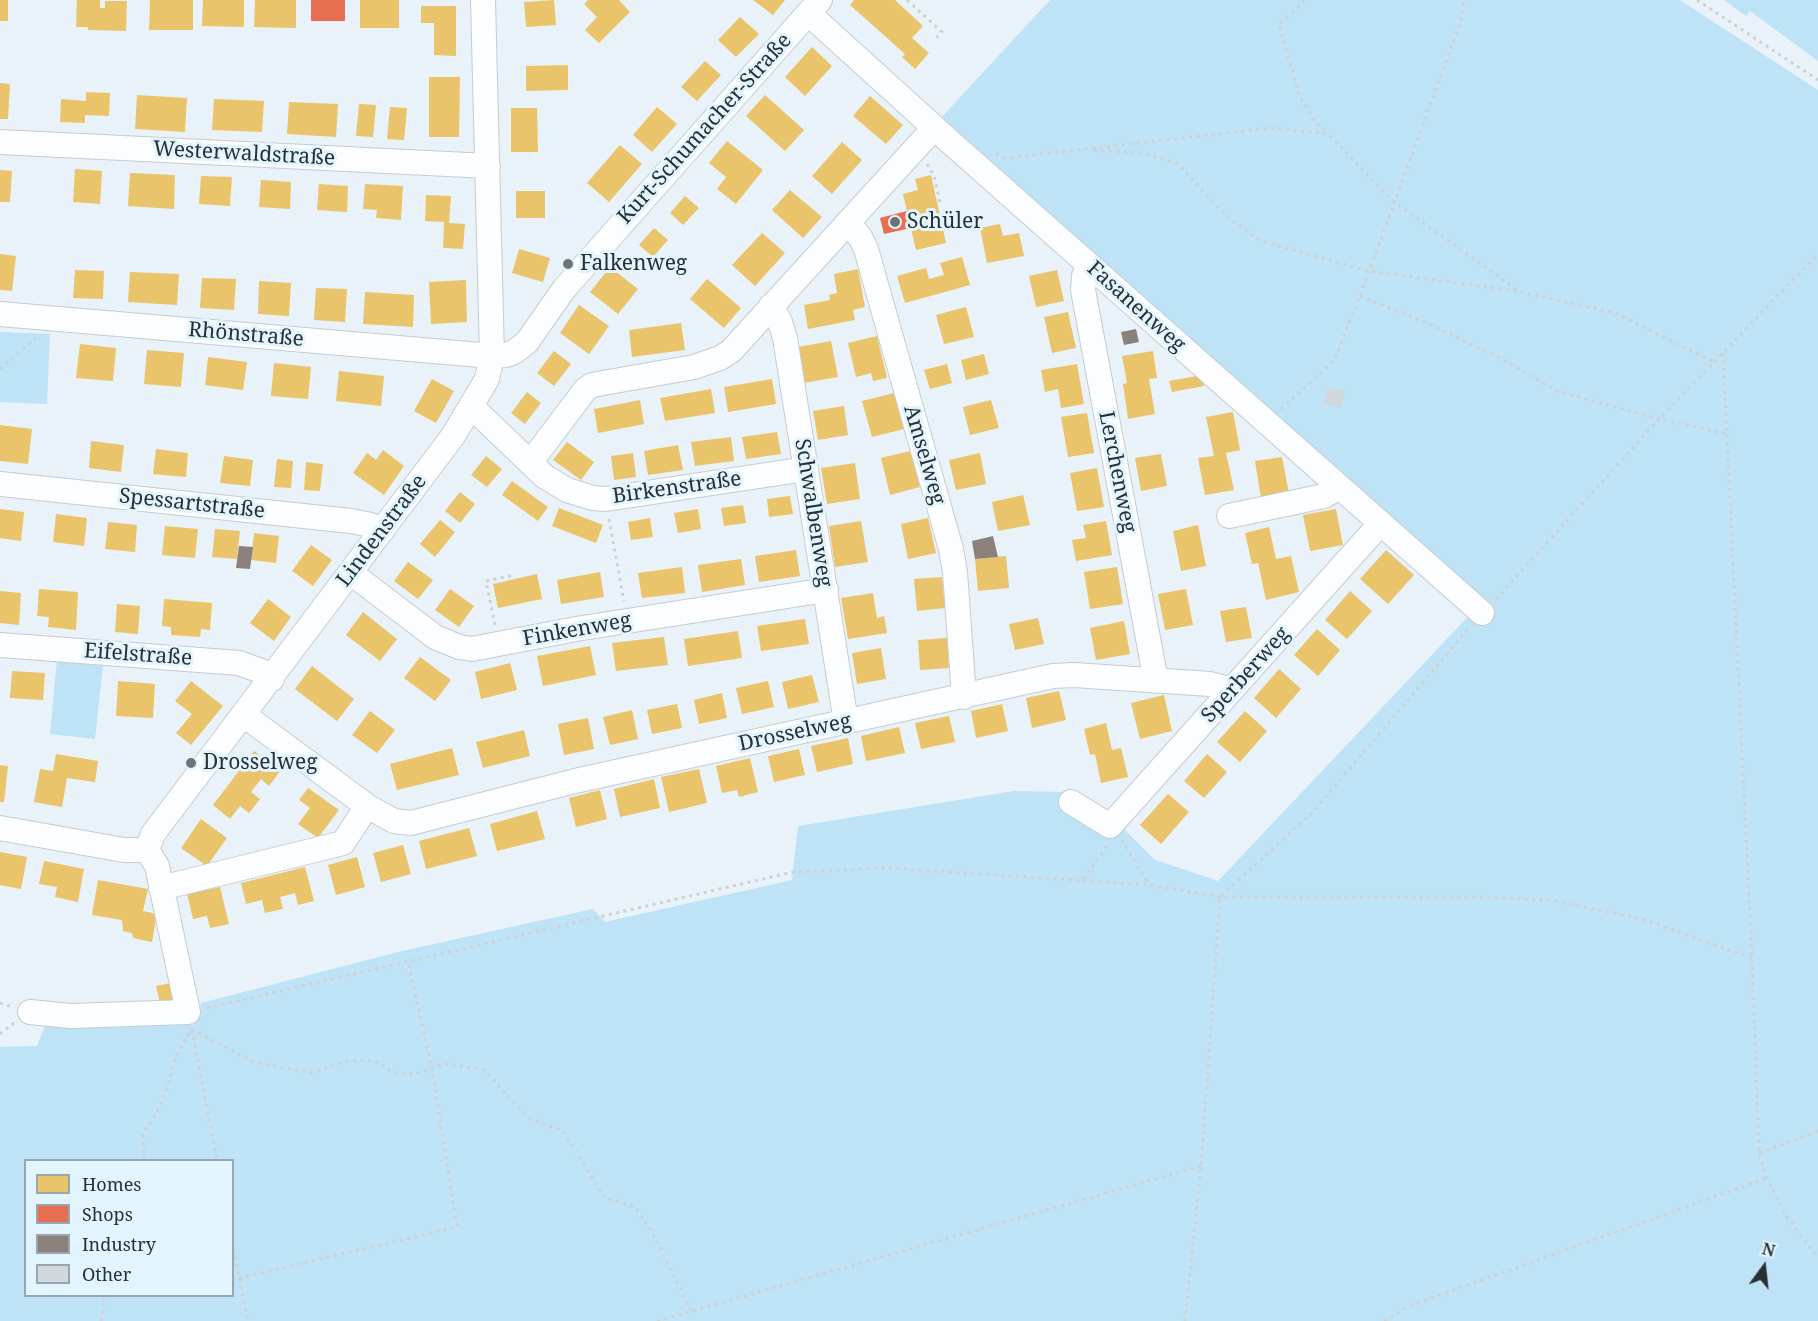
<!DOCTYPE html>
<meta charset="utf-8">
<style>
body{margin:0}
#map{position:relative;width:1818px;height:1321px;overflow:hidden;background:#e8f2f8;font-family:"Noto Serif",serif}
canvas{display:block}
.legend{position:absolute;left:24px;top:1159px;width:210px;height:138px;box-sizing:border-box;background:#e2f4fe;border:2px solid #98a6ad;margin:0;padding:8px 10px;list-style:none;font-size:18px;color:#293033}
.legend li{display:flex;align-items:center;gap:12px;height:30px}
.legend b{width:30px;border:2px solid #98a6ad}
.north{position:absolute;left:1734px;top:1237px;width:60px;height:60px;-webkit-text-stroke:4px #e2f4fe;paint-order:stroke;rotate:15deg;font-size:16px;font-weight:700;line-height:24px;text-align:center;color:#293033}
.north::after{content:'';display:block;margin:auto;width:21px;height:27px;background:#293033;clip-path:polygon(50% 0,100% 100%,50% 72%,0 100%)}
</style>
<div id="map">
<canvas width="1818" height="1321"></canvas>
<ul class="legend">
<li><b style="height:16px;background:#e9c46a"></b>Homes</li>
<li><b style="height:16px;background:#e76f51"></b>Shops</li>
<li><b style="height:16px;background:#8a817c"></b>Industry</li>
<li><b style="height:16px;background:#d0d8dc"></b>Other</li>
</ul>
<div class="north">N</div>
</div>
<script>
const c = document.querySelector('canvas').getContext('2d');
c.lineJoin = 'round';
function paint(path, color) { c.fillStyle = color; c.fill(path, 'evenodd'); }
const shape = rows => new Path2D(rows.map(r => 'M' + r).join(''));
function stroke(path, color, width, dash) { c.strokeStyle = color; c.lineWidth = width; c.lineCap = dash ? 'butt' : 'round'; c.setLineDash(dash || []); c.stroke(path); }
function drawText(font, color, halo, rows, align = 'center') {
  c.font = font + ' "Noto Serif",serif'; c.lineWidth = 6; c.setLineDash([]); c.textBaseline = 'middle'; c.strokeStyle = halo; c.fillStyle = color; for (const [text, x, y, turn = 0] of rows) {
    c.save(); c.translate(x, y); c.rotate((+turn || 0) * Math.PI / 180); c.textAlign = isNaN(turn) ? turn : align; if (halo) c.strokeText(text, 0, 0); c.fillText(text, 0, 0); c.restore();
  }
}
paint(shape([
 [1050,0,1680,0,1818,90,1818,1321,0,1321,0,1047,37,1046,48,1018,185,1017,199,1014,201,1003,402,951,593,909,605,922,792,880,798,826,1014,791,1064,792,1120,825,1155,860,1218,881,1480,604,939,120],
 [26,1160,232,1160,232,1296,26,1296],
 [1724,0,1818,0,1818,61,1750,11,1746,16],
 [0,332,50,334,47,404,0,402],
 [57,660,103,665,95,739,50,734]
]), '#bee3f7');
paint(shape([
 [0,0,8,0,8,21,0,21],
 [77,0,100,0,100,8,105,8,105,1,127,1,126,31,88,30,88,27,76,27],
 [150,0,193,0,193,30,149,30],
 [203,0,244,0,244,27,202,26],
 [255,0,296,0,296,28,254,27],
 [360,0,399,0,399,28,360,28],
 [554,0,556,25,526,27,524,2],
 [588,0,619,0,630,12,599,43,585,30,597,17,584,4],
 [753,0,785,0,773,15],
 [854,0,895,0,923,26,912,38,929,53,915,69,902,57,905,54,850,5],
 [421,6,456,6,456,56,434,55,434,23,421,23],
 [740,17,759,34,736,57,718,40],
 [812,47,832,66,805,96,785,77],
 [705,61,721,75,697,101,681,87],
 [568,65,568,90,526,91,526,66],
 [429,77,460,77,459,137,429,137],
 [0,83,10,84,8,119,0,119],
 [86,92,110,93,109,116,85,115,85,123,60,122,61,99,86,101],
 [137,95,187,98,185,132,135,129],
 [765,95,804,130,785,151,746,116],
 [870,96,903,125,886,144,853,116],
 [214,99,264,101,262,132,212,130],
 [289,102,338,104,336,137,287,134],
 [359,104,376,105,373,137,356,136],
 [390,107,407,108,404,140,387,139],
 [657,107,677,124,652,152,633,135],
 [511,108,537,108,538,152,511,152],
 [727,141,763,170,736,204,717,189,726,177,709,163],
 [842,142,862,160,832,194,812,176],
 [620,145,642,164,609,202,587,183],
 [75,169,102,171,100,204,73,202],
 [0,170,12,171,10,202,0,202],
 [130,173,175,175,174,209,128,206],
 [931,175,946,243,916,250,903,194,918,190,915,179],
 [201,176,232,177,230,206,199,204],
 [261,180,291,182,290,209,259,207],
 [319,184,348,186,347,212,317,210],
 [365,184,403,186,401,220,376,218,377,210,363,209],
 [790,190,822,217,803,238,772,210],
 [516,191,545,191,545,218,516,218],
 [426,195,451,196,449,223,465,224,463,249,443,248,444,222,425,221],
 [685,196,699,208,683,225,670,213],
 [1000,224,1003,236,1019,233,1024,256,987,263,980,228],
 [654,228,668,240,653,257,639,245],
 [762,233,785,253,755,286,732,265],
 [519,249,550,258,543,282,512,273],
 [0,254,16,256,12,291,0,290],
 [962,257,970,285,905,303,897,276,926,268,929,279,944,275,940,263],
 [610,267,638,289,618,314,590,292],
 [858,269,865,307,853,310,855,320,808,329,804,305,830,300,829,295,837,293,834,274],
 [75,270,104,271,103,299,73,298],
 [1057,270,1064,301,1036,307,1029,276],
 [130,272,179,274,177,305,128,302],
 [202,278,236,279,234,310,200,308],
 [707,279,741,308,724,328,690,299],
 [466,280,467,322,431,324,429,282],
 [259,281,291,283,289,316,258,314],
 [316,288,347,289,345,322,314,320],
 [365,292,414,295,413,327,363,324],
 [579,305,609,326,589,354,560,333],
 [966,307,974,337,944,344,936,315],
 [1068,312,1076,348,1052,353,1044,317],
 [681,323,685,350,632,357,629,330],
 [877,336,887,378,873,381,871,373,856,377,848,343],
 [831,341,838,377,804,383,798,347],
 [80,344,116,348,113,381,76,378],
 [147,350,184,353,181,387,144,384],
 [554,351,571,364,554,386,537,373],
 [1153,351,1157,378,1149,379,1155,414,1128,419,1123,384,1127,383,1122,356],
 [984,354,989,374,966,380,961,360],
 [208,357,247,362,243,390,205,385],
 [274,363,311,367,308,399,271,396],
 [947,364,952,383,930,389,924,370],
 [1077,364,1084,404,1061,408,1058,389,1045,392,1041,370],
 [339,371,384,376,381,406,336,401],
 [1202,375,1204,386,1172,392,1169,381],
 [432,379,454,391,436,423,414,411],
 [772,379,776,404,728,412,724,387],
 [711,389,715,413,665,421,660,398],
 [527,392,541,403,525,424,511,413],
 [894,393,904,429,872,437,862,401],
 [640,400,644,424,598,433,594,409],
 [991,400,999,428,970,435,963,407],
 [844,406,848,435,818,440,813,411],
 [1233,412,1240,450,1226,453,1234,490,1205,495,1198,458,1214,456,1206,417],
 [1087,413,1094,453,1068,457,1061,417],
 [0,425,32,429,28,464,0,461],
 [777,432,781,454,746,459,742,437],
 [731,437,734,461,695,466,691,442],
 [91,441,124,445,121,472,89,468],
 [567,442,594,462,581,480,553,460],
 [678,445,683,470,648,475,644,451],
 [156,449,188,453,186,477,153,474],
 [383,450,404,466,384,495,353,473,367,453,376,460],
 [910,451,920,487,890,495,881,458],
 [633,453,636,477,614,480,611,456],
 [980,453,986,484,956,490,949,460],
 [1161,454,1167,486,1141,491,1135,458],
 [224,456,253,460,250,486,220,483],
 [486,456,502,469,487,487,471,475],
 [1282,457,1290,499,1262,504,1255,461],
 [277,459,293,461,291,488,274,487],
 [306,462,323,464,320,491,304,490],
 [855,463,860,499,827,504,821,468],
 [1097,468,1104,507,1077,511,1070,473],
 [512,481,548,507,538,521,502,495],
 [460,492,475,504,460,523,445,511],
 [1023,495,1030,525,998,531,992,502],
 [790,496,793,514,769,517,767,499],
 [743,505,746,523,724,526,721,508],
 [559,508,603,525,596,543,552,526],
 [0,509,24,512,21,541,0,538],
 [698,509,701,529,678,533,674,513],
 [1336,509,1343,545,1310,551,1303,515],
 [56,514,87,518,84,546,53,542],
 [650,518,653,537,631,540,628,522],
 [928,518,936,553,908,559,901,524],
 [440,520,455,532,435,557,420,544],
 [861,521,868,562,835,567,829,526],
 [1106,521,1112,555,1076,561,1072,540,1086,538,1083,525],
 [108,522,137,525,135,552,105,549],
 [1198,525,1206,566,1181,571,1173,531],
 [165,526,198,529,195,558,162,555],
 [1269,527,1276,559,1291,556,1299,592,1266,600,1258,563,1252,564,1245,533],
 [215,529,240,531,237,559,212,557],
 [254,533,279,536,276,563,251,560],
 [311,545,332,560,313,586,292,571],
 [796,550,800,576,759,582,755,556],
 [1386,550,1414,575,1388,604,1360,579],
 [1006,556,1009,588,978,591,975,559],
 [741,559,745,585,702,592,698,565],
 [408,562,433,580,418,599,394,581],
 [682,567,685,593,642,598,638,573],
 [1117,567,1123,604,1090,609,1084,572],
 [600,572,604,597,561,604,557,580],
 [537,574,542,599,498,608,493,584],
 [942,577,945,608,917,611,914,579],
 [39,589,78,592,76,630,48,627,49,617,37,616],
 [450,589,474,606,459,627,435,610],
 [1186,589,1193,625,1165,630,1158,594],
 [0,591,21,593,19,625,0,623],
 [1350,591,1372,611,1347,639,1325,620],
 [873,593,877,618,884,616,887,633,848,639,841,598],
 [164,599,212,603,210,630,201,629,200,637,171,635,171,627,162,626],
 [268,599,291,617,274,641,250,623],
 [117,604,140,606,138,634,115,632],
 [1246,607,1252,638,1226,642,1220,611],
 [363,612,397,639,380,661,346,635],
 [1038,618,1044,644,1015,650,1009,624],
 [805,619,809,644,761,651,757,626],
 [1124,621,1130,654,1096,660,1090,628],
 [1317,629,1340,650,1318,676,1294,655],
 [738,631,742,658,688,666,684,639],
 [664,637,668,665,616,671,612,643],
 [947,638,949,668,920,670,918,640],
 [590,646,596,675,543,686,537,656],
 [881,648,886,679,857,684,852,653],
 [420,657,451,680,435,701,404,678],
 [510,663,517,690,481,699,475,672],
 [312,666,354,699,337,721,295,689],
 [1279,669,1301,689,1276,718,1254,698],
 [12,671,45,673,43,700,10,698],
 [812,675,819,702,788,709,782,682],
 [118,681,155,684,153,718,116,716],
 [191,681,223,706,191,745,176,733,192,714,175,701],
 [768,681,774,707,742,714,736,688],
 [1059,691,1066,720,1032,728,1026,698],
 [722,693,727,718,699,724,694,700],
 [1164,695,1172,731,1140,739,1131,703],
 [677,704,682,728,652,734,647,710],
 [1002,704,1008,731,976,738,971,711],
 [632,710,638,739,610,745,603,717],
 [370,711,395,730,377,753,352,735],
 [1245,711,1267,731,1240,762,1217,742],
 [949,716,955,742,921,749,915,723],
 [588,718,594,749,564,755,558,724],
 [1106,723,1112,750,1121,748,1128,777,1101,783,1095,754,1090,755,1084,729],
 [899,727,905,753,866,761,861,736],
 [524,730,530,756,483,768,476,742],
 [848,738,853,764,817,772,811,746],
 [452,748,459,775,397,790,390,764],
 [799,749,805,775,774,782,768,756],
 [254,751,280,771,269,786,261,779,251,792,260,799,249,813,240,806,230,819,213,805],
 [56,754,98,761,95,782,67,778,62,807,34,802,40,769,53,771],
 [1207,754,1227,772,1204,798,1184,781],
 [750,758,758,792,739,797,737,790,722,793,716,766],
 [0,765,8,766,4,802,0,802],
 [699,769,707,803,669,812,661,777],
 [654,779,660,808,620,817,614,789],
 [308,788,339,810,318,838,298,824,310,808,299,800],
 [600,790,607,819,576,827,569,798],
 [1168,794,1189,812,1161,844,1140,825],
 [537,811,545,839,497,851,490,824],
 [201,819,227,838,207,866,181,848],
 [469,828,477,856,426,869,419,841],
 [403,845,411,874,381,882,373,853],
 [0,852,27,857,21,889,0,885],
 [357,857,365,887,336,895,328,865],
 [44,861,84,869,78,902,55,897,57,887,39,884],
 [305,867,314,901,298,905,295,893,280,897,283,909,265,913,262,900,246,904,241,883],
 [98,880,148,889,143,911,157,914,152,942,133,938,132,933,123,931,122,920,92,915],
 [220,887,229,924,210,928,207,916,193,919,187,894],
 [171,983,175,1001,160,1003,156,986]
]), '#e9c46a');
paint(shape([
 [311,0,345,0,345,21,311,21],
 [907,211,911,228,884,234,880,218]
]), '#e76f51');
paint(shape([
 [1136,329,1139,342,1124,345,1121,332],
 [993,536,998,557,975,559,972,541],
 [239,546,253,547,250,569,236,568]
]), '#8a817c');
paint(shape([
 [1328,388,1345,391,1341,408,1324,404]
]), '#d0d8dc');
const minor = shape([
 [808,13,948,140,1482,613],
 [0,142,488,166],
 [848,222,860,237,866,249,951,549,955,572,964,697],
 [1089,265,1084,276,1083,290,1156,681],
 [771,306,780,322,785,338,846,722],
 [0,314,492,356,506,355,514,352,527,342,564,289,820,0],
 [472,407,544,476,567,490,593,498,606,499,806,469],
 [530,463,585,390,592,385,694,367,720,358,731,351,934,128],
 [0,484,351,521,371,525,382,531],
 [1229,516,1324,496,1339,487],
 [351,573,435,637,459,647,472,649,576,629,826,590],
 [0,645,239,663,261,671,272,679],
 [244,715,367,806,394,821,411,823,575,781,1053,676,1074,675,1210,684,1221,687,1229,693],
 [1071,802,1110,826,1380,524],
 [0,828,124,850,147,850],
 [147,850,153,834,453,436,487,379,492,356,483,0],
 [161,888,343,843,367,806],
 [30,1012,71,1016,188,1012,157,866,147,850]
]);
stroke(minor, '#c5ccd1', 26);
stroke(shape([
 [907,0,942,32,933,41],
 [1304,0,1294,12,1279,24,1299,95,1315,122,1328,133],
 [1697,0,1818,80],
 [1094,150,1145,154,1177,163,1226,216,1261,241,1369,271,1517,291],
 [996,154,1006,158,1270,128,1329,134,1394,202,1520,292,1615,313,1714,362],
 [927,164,934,176,940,203,937,204],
 [1360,296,1427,323,1498,357,1557,391,1659,419,1727,434],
 [1723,353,1752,958,1759,1153,1767,1178,1785,1214,1818,1258],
 [0,369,36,338],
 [1281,409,1334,361,1360,296,1461,21,1464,0],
 [609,519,624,601],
 [1496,599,1659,419,1818,254],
 [495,625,486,581,514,575],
 [1122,840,1149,885],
 [1083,879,1109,844],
 [0,1003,13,1007],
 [207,1008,793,872,887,868,1149,885,1220,897,1470,897,1551,900,1642,919,1752,958],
 [192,1030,217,1160],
 [0,1034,14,1023],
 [1759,1153,1818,1131],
 [144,1160,143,1134,156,1114,166,1091,176,1056,192,1029,254,1062,312,1073,347,1061,376,1061,394,1073,415,1074,444,1064,483,1069,528,1118,563,1131,605,1198,635,1207,652,1232,692,1312],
 [232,1242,248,1321],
 [239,1278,457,1227,432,1068,408,962],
 [101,1321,104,1296],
 [657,1321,1201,1166],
 [1185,1321,1201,1166,1220,897,1314,811,1469,628],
 [1384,1321,1409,1306,1767,1178]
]), '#ced1d2', 3, [3, 4.5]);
stroke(minor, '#fcfdfe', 24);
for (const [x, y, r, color] of [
 [895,222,6,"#6c7478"],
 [568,264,6,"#6c7478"],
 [191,763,6,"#6c7478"]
]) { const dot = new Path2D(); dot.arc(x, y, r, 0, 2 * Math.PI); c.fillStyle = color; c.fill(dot); stroke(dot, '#e2f4fe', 2); }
drawText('21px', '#293033', '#e2f4fe', [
 ["Kurt-Schumacher-Straße",705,129,-48],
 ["Westerwaldstraße",244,154,3],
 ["Fasanenweg",1136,307,42],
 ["Rhönstraße",246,335,5],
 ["Amselweg",924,455,74],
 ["Lerchenweg",1117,472,79],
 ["Birkenstraße",677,488,-8],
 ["Spessartstraße",192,504,6],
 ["Schwalbenweg",813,513,81],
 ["Lindenstraße",382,531,-53],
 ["Finkenweg",577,630,-10],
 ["Eifelstraße",138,655,4],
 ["Sperberweg",1246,675,-48],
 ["Drosselweg",795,733,-12]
]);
drawText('21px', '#293033', '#e2f4fe', [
 ["Schüler",907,222],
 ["Falkenweg",580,264],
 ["Drosselweg",203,763]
], 'left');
</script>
